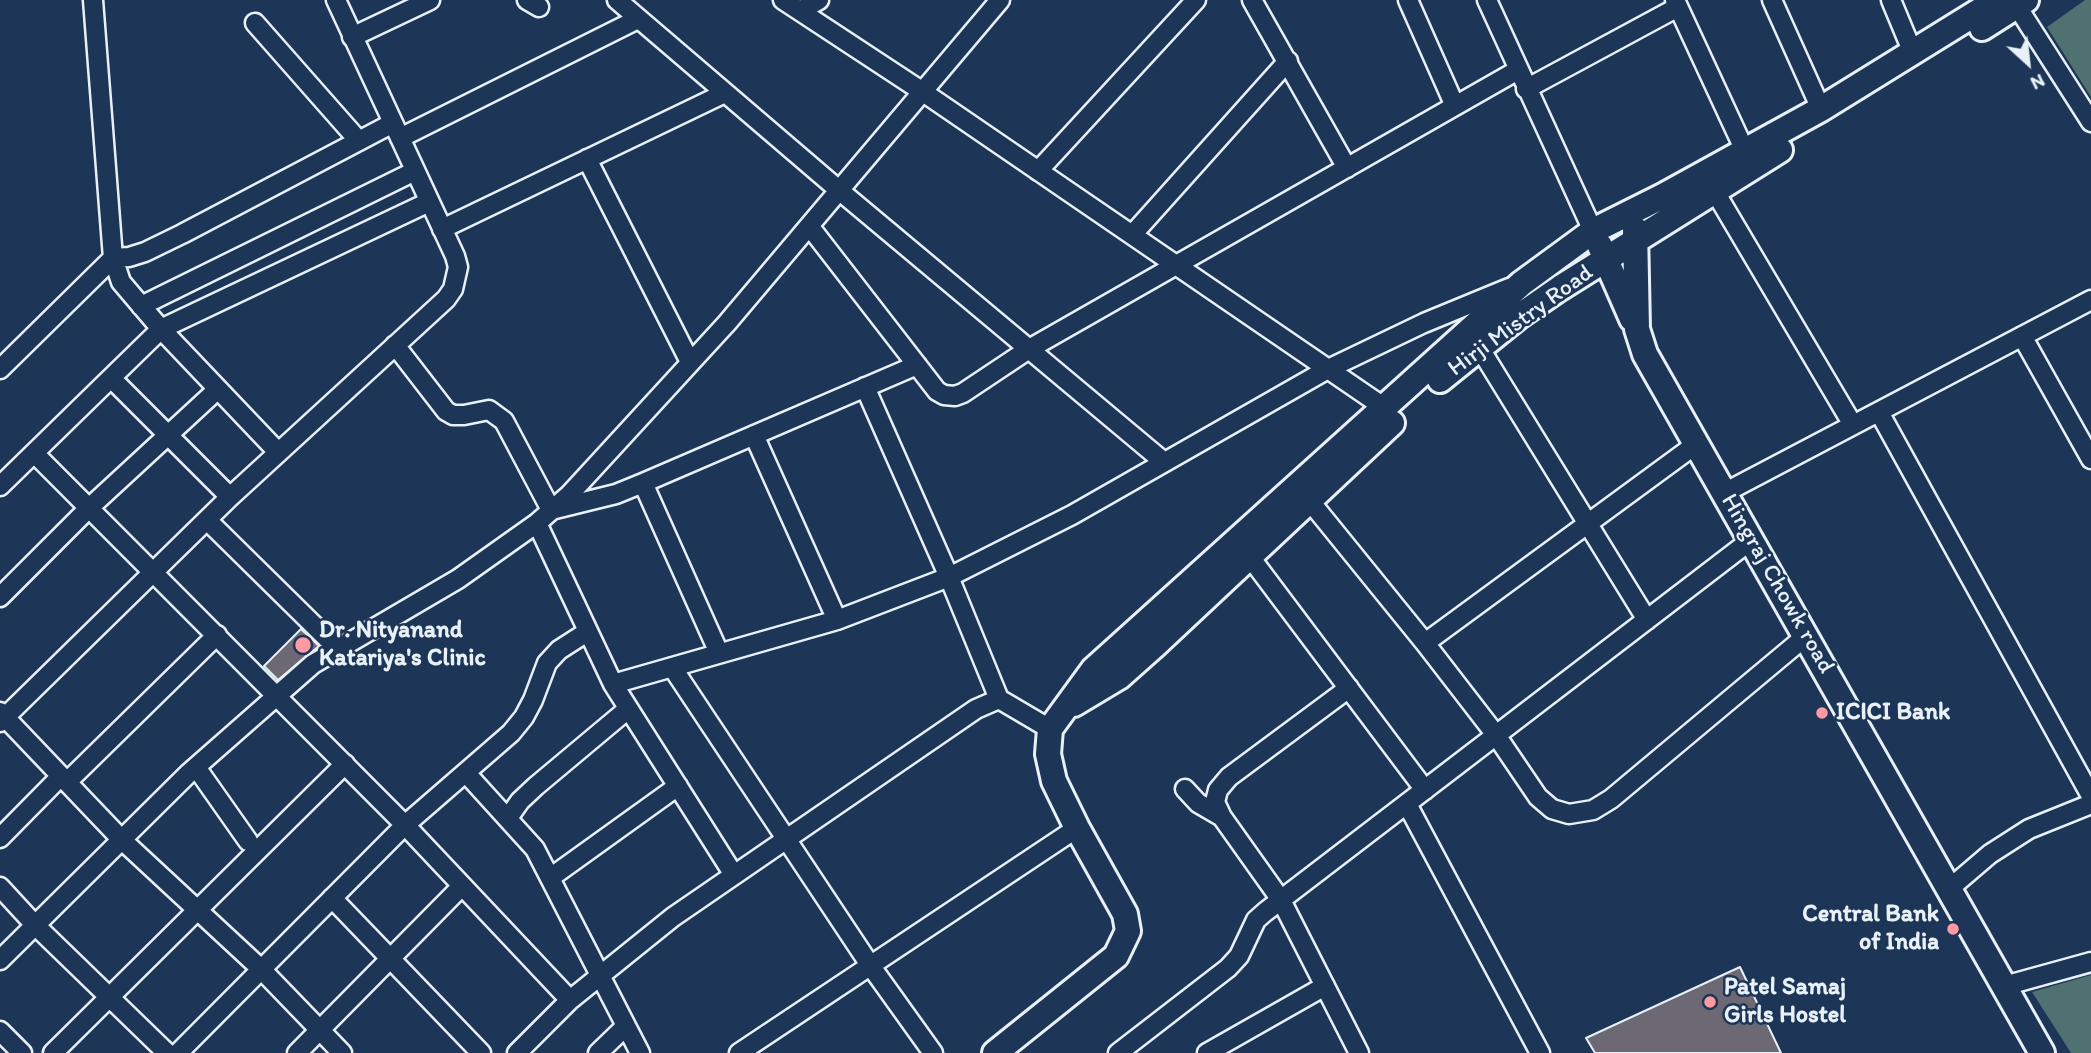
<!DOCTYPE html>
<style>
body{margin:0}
#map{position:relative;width:2091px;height:1053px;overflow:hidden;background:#1d3557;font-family:Itim,sans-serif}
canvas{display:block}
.north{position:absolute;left:1993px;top:28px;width:70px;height:70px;-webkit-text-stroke:5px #1d3557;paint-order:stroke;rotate:153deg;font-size:19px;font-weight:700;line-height:28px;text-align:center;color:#e8f1f8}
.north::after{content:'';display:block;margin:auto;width:24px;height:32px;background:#e8f1f8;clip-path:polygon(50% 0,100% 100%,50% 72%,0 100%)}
</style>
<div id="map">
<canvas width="2091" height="1053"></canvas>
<div class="north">N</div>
</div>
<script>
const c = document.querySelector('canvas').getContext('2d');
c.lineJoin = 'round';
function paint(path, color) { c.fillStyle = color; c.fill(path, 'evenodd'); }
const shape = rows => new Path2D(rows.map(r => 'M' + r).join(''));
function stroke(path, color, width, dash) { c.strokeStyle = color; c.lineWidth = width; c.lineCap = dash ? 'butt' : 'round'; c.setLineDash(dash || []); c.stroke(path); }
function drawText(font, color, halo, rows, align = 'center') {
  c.font = font + ' Itim,sans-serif'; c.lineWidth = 5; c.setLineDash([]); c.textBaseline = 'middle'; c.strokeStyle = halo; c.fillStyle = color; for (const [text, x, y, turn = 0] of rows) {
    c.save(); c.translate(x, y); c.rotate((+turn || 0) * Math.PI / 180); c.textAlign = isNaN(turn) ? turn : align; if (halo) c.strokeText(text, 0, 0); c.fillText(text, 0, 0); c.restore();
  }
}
paint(shape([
 [2085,0,2091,0,2091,97,2047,27],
 [2091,975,2091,1053,2071,1053,2032,992]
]), '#4f7171');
const building = shape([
 [301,629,319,646,278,680,264,666,301,629],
 [1740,967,1781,1053,1595,1053,1586,1038,1740,967]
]);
paint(building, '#6c6975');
stroke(building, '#e8f1f8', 2);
const street = shape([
 [93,0,113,258,121,282,161,329,277,451],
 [527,0,539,7],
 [617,0,840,191,1164,462],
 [783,0,923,92,1385,408],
 [1252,0,1347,168],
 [1408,0,1455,106],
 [1487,0,1593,231],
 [1675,0,1745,151],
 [1772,0,1821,109],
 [1891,0,1913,53],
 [2013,0,2091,122],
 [800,11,819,0],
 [255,23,359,141],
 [352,37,430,0],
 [1526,89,1678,7],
 [400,138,638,19],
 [587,159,690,362],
 [1038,171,1196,0],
 [1714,190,1853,425],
 [810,227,937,391,944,395,955,396,963,393,1029,349,1518,70],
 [442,229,725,93],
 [1132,235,1288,61],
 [141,306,415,171],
 [2022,336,2091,459],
 [395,345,446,411,453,415,464,415,489,410,504,421,551,510,616,494,643,483,917,365],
 [1479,347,1647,620],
 [0,369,113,258,129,257,145,252,182,234,393,123],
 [111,378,230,497],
 [865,387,949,577,999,699],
 [1879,412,2091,796],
 [754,435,837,620],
 [34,453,405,825,570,1000],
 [643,483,719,653],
 [0,486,161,329,429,202],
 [1724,493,2091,300],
 [1309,500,1425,643,1496,735,1538,797,1552,809,1569,814,1593,810,1611,799,1806,636],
 [207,520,337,648],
 [537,523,613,684,734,875],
 [1250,557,1425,790],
 [0,597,89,508,218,389],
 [1425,643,1695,445],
 [672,667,870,965,933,1053],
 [613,684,837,620,949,577,1072,515,1328,369,1424,323,1509,288],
 [1349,688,1229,777,1218,790,1215,802,1222,817,1281,900,1359,1053],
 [0,712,122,840,260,968,342,1053],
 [0,722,230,497,446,299,453,289,458,267,455,256,336,0],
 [196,767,248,841],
 [466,773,535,849,640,1053],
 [67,782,217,635],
 [1185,789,1198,803,1222,817],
 [1407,804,1540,1053],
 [508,818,520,801,536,786,628,709],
 [0,838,61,776],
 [550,878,678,786],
 [0,887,35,925,167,1053],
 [1949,889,1990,854,2029,829,2091,804],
 [332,898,481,1053],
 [0,960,189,773,313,664,458,579,537,523,569,495,727,323,1000,0],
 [2004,986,2091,962],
 [0,1031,22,1053],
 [53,1053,345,764],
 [178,1053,405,825,511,733,524,717,533,700,547,663,559,650,587,632],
 [297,1053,462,886],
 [517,1053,570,1000,673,917,976,709,999,699,1050,729],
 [598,1053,626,1026],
 [739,1053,1077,828],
 [1118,1053,1228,968,1239,956,1256,920,1265,912,1751,540],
 [1207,1053,1325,986]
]);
const secondary = shape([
 [1982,28,2026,0],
 [1635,229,1637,329,1645,354,2042,1053],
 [1600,246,1632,319],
 [1440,380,1518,317,1560,288,1780,150],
 [1074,704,1119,677,1155,645,1392,423],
 [995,1053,1116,956,1128,931,1125,914,1077,828,1054,781,1048,754,1050,729,1093,670,1522,283,1593,231,1663,196,1821,109,1997,0]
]);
stroke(street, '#e8f1f8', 23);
stroke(secondary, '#e8f1f8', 30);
stroke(street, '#1d3557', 18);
stroke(secondary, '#1d3557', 24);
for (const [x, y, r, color] of [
 [303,645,9,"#ff9aa2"],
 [1822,713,7,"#ff9aa2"],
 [1953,929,7,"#ff9aa2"],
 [1710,1002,7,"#ff9aa2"]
]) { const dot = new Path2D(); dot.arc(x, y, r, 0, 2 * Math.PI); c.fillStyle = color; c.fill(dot); stroke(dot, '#1d3557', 2.5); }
drawText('24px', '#e8f1f8', '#1d3557', [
 ["Hirji Mistry Road",1521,321,-36],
 ["Hingraj Chowk road",1777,584,60]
]);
drawText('bold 24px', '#e8f1f8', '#1d3557', [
 ["Dr. Nityanand",319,631],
 ["Katariya's Clinic",319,659],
 ["ICICI Bank",1836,713],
 ["Central Bank",1939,915,"right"],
 ["of India",1939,943,"right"],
 ["Patel Samaj",1724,988],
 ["Girls Hostel",1724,1016]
], 'left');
</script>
